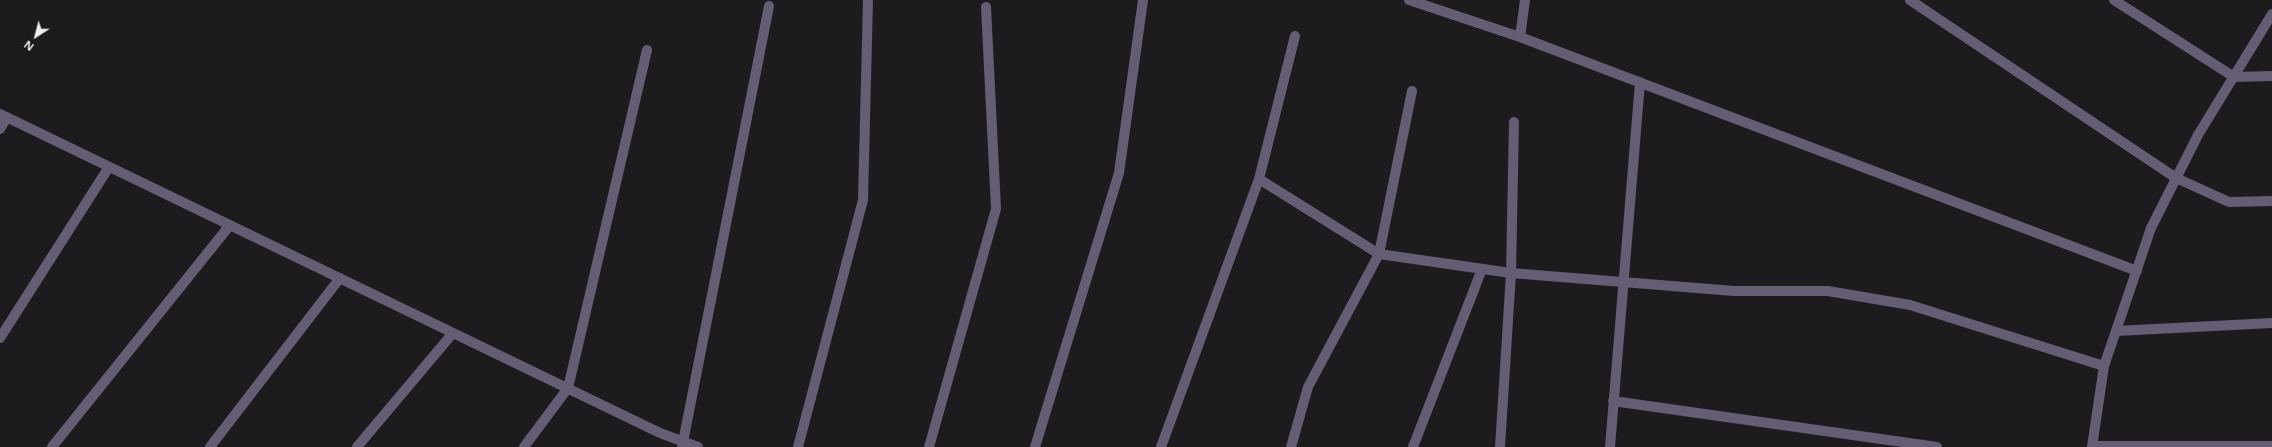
<!DOCTYPE html>
<style>
body{margin:0}
#map{position:relative;width:2272px;height:447px;overflow:hidden;background:#1e1b1e;font-family:"Noto Sans",sans-serif}
canvas{display:block}
.north{position:absolute;left:16px;top:16px;width:40px;height:40px;-webkit-text-stroke:3px #151215;paint-order:stroke;rotate:216deg;font-size:11px;font-weight:700;line-height:16px;text-align:center;color:#f0eef0}
.north::after{content:'';display:block;margin:auto;width:14px;height:18px;background:#f0eef0;clip-path:polygon(50% 0,100% 100%,50% 72%,0 100%)}
</style>
<div id="map">
<canvas width="2272" height="447"></canvas>
<div class="north">N</div>
</div>
<script>
const c = document.querySelector('canvas').getContext('2d');
c.lineJoin = 'round';
const shape = rows => new Path2D(rows.map(r => 'M' + r).join(''));
function stroke(path, color, width, dash) { c.strokeStyle = color; c.lineWidth = width; c.lineCap = dash ? 'butt' : 'round'; c.setLineDash(dash || []); c.stroke(path); }
stroke(shape([
 [1409,0,1520,37,2137,271],
 [1910,0,2176,178,2229,202,2272,201],
 [2114,0,2234,77,2272,76],
 [1520,37,1525,0],
 [0,114,660,433,698,447],
 [0,129,7,117],
 [1259,179,1379,254,1511,273,1734,291,1828,291,1910,305,2104,366],
 [2116,331,2272,323],
 [0,338,109,167],
 [1613,401,1937,447],
 [2092,446,2272,446],
 [52,447,230,225],
 [210,447,340,278],
 [357,447,453,333],
 [524,447,568,388,647,50],
 [682,447,769,6],
 [798,447,863,200,868,0],
 [929,447,996,209,986,7],
 [1035,447,1119,173,1143,0],
 [1161,447,1259,179,1295,36],
 [1291,447,1308,387,1379,254,1412,91],
 [1413,447,1482,269],
 [1500,447,1511,273,1514,122],
 [1610,447,1640,82],
 [2092,447,2104,366,2151,228,2198,135,2272,14]
]), '#645d74', 10);
</script>
